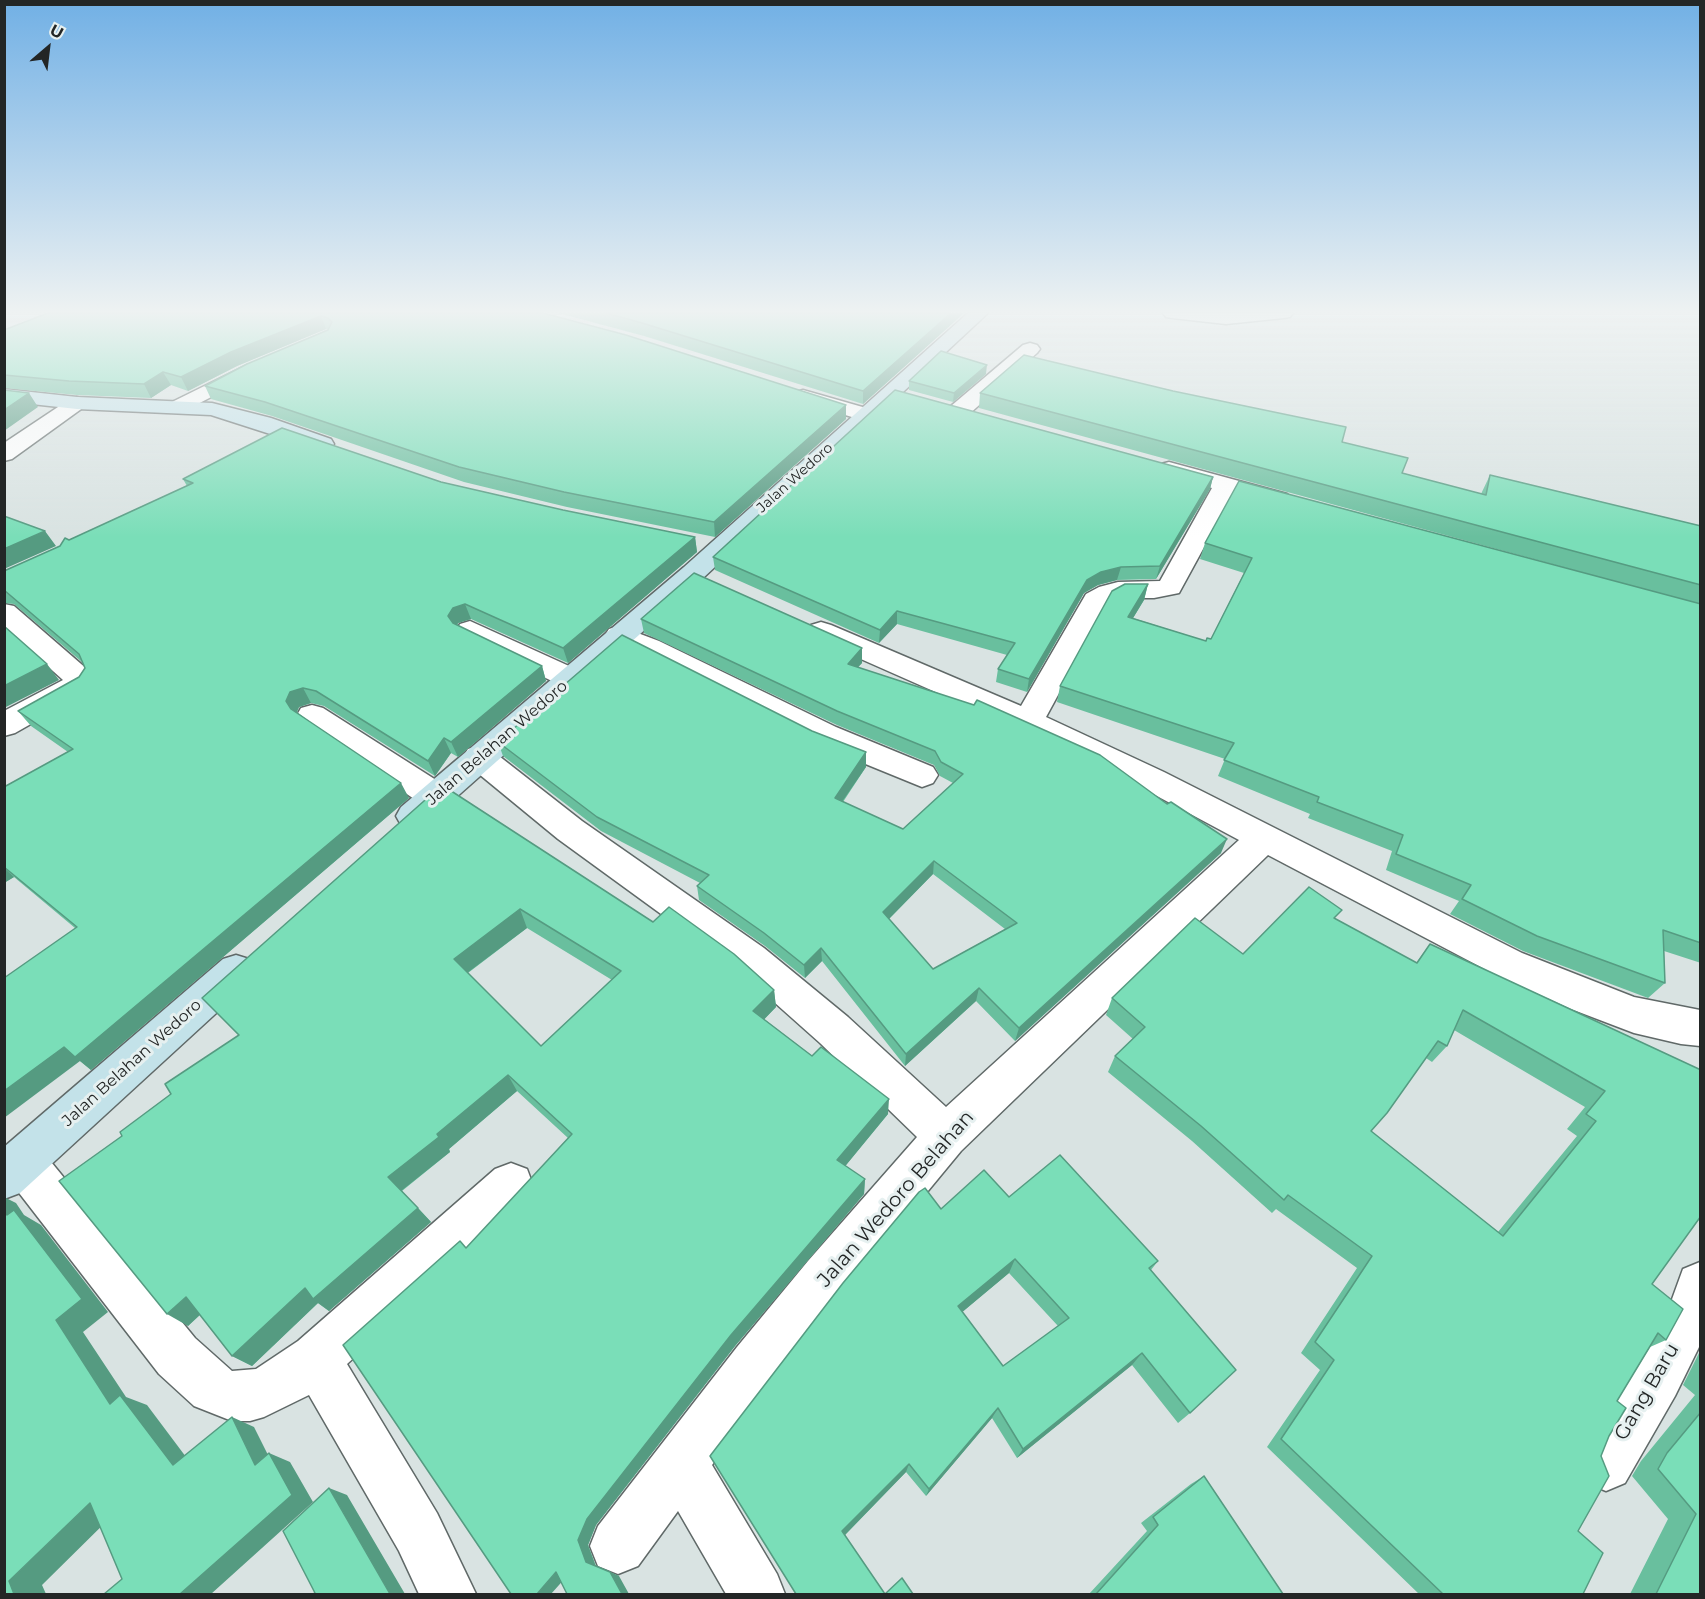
<!DOCTYPE html>
<style>
body{margin:0}
#map{position:relative;width:1705px;height:1599px;overflow:hidden;background:#d9e3e2;font-family:Montserrat,sans-serif}
canvas{display:block}
.frame{position:absolute;inset:0;border:6px solid #232626;pointer-events:none}
.north{position:absolute;left:18px;top:18px;width:60px;height:60px;-webkit-text-stroke:4px #e6f0f0;paint-order:stroke;rotate:28deg;font-size:16px;font-weight:700;line-height:24px;text-align:center;color:#232626}
.north::after{content:'';display:block;margin:auto;width:21px;height:27px;background:#232626;clip-path:polygon(50% 0,100% 100%,50% 72%,0 100%)}
</style>
<div id="map">
<canvas width="1705" height="1599"></canvas>
<div class="frame"></div>
<div class="north">U</div>
</div>
<script>
const c = document.querySelector('canvas').getContext('2d');
c.lineJoin = 'round';
const shape = rows => new Path2D(rows.map(r => 'M' + r).join(''));
function stroke(path, color, width, dash) { c.strokeStyle = color; c.lineWidth = width; c.lineCap = dash ? 'butt' : 'round'; c.setLineDash(dash || []); c.stroke(path); }
function paint(path, color) { c.fillStyle = color; c.fill(path, 'evenodd'); }
function drawText(font, color, halo, rows, align = 'center') {
  c.font = font + ' Montserrat,sans-serif'; c.lineWidth = 6; c.setLineDash([]); c.textBaseline = 'middle'; c.strokeStyle = halo; c.fillStyle = color; for (const [text, x, y, turn = 0] of rows) {
    c.save(); c.translate(x, y); c.rotate((+turn || 0) * Math.PI / 180); c.textAlign = isNaN(turn) ? turn : align; if (halo) c.strokeText(text, 0, 0); c.fillText(text, 0, 0); c.restore();
  }
}
const street = shape([
 [1163,313,1293,313,1290,317,1284,318,1226,324,1172,318,1166,317,1163,313],
 [1030,343,1037,345,1040,349,1037,353,967,416,959,417,951,416,948,411,951,406,1023,345,1030,343],
 [247,365,254,367,257,371,254,375,186,410,179,412,172,410,168,406,172,402,247,365],
 [803,390,873,410,876,415,873,420,865,421,796,400,793,396,796,392,803,390],
 [77,397,84,399,88,403,84,407,12,459,4,461,4,443,70,399,77,397],
 [1169,462,1287,494,1291,499,1287,504,1279,506,1233,494,1179,593,1154,598,1120,598,1107,605,1046,717,1164,772,1522,953,1634,997,1700,1010,1700,1046,1681,1044,1634,1033,1571,1009,1496,975,1268,855,961,1151,842,1295,712,1465,777,1574,785,1594,726,1594,678,1511,638,1566,618,1574,598,1566,590,1546,598,1526,737,1347,808,1261,917,1137,820,1043,738,970,558,839,468,765,463,757,468,749,479,746,490,749,582,821,764,948,848,1017,946,1107,1239,840,1142,788,1017,728,811,637,807,631,811,625,821,622,831,625,1021,706,1086,594,1099,587,1118,582,1160,581,1212,488,1161,474,1157,469,1161,464,1169,462],
 [4,604,14,606,88,670,94,684,89,691,15,733,4,736,4,711,63,680,4,627,4,604],
 [470,621,580,671,585,678,580,685,570,688,560,685,460,636,456,630,460,624,470,621],
 [619,626,659,641,836,727,933,767,938,775,933,783,922,787,814,743,685,679,639,653,609,641,605,635,609,629,619,626],
 [312,705,323,708,447,787,451,796,447,805,435,808,423,805,301,722,297,715,301,708,312,705],
 [22,1139,38,1146,195,1338,232,1371,256,1369,298,1341,495,1169,511,1163,527,1169,533,1185,527,1201,347,1364,437,1513,476,1594,419,1594,399,1551,309,1395,264,1417,250,1421,232,1421,194,1406,159,1374,6,1176,4,1150,6,1146,22,1139],
 [1700,1262,1700,1345,1675,1396,1625,1483,1606,1491,1587,1483,1579,1464,1587,1445,1639,1360,1671,1302,1683,1269,1700,1262]
]);
const secondary = shape([
 [968,313,988,313,702,579,425,825,413,829,401,825,396,816,401,807,684,567,968,313],
 [4,389,77,397,212,403,271,418,331,439,334,444,331,449,323,451,211,415,77,409,4,401,4,389],
 [236,955,249,959,255,971,249,983,20,1193,4,1199,4,1147,223,959,236,955]
]);
stroke(street, '#606968', 3);
stroke(secondary, '#606968', 3);
paint(street, '#fff');
paint(secondary, '#c3e2e9');
paint(shape([
 [48,313,543,313,846,419,715,537,567,507,464,482,272,416,211,399,205,386,328,329,326,329,237,366,188,391,171,385,151,398,77,395,4,388,4,330],
 [558,313,964,313,863,404,644,336],
 [986,374,953,402,909,390,909,381],
 [980,393,1342,442,1402,473,1481,494,1490,475,1701,526,1701,963,1664,951,1665,983,1648,998,1523,951,1450,914,1459,901,1386,870,1392,851,1308,818,1310,814,1218,776,1225,759,1057,702,1060,686,1148,584,1144,600,1133,618,1206,641,1211,639,1244,573,1200,559,1205,543,1603,578,979,408],
 [1213,477,1210,489,1156,579,1117,580,1098,585,1084,593,1027,692,996,682,998,669,1007,655,897,624,879,643,715,570,713,557],
 [183,479,441,482,563,510,695,537,697,552,568,663,471,619,458,623,457,625,542,666,546,681,458,757,451,753,435,776,324,706,311,703,299,707,297,712,409,798,91,1070,80,1061,75,928,14,877,4,883,4,787,68,752,31,726,18,711,79,677,85,668,82,662,14,604,4,603,4,571,60,546,69,540,187,486],
 [641,619,862,648,862,663,858,667,1221,853,1015,1041,976,1001,905,1066,822,961,805,978,765,946,699,900,697,886,700,883,601,831,503,756,498,742,812,731,866,752,866,767,843,802,903,829,953,783,940,776,934,765,837,725,644,633],
 [933,874,1005,929,933,969,889,919],
 [442,785,653,922,774,990,776,1007,764,1019,888,1114,845,1166,865,1179,864,1194,735,1346,596,1525,588,1545,596,1566,619,1576,567,1594,466,1248,568,1138,517,1091,449,1149,450,1152,402,1191,431,1222,329,1311,318,1303,252,1366,232,1356,200,1315,188,1326,171,1094,239,1036,202,998],
 [527,928,612,980,541,1046,468,973],
 [1336,919,1416,963,1430,944,1701,1070,1652,1284,1666,1340,1650,1347,1617,1401,1609,1436,1601,1456,1578,1531,1583,1594,1419,1594,1267,1447,1320,1370,1301,1353,1357,1268,1276,1209,1272,1213,1192,1141,1108,1072,1115,1056,1133,1039,1106,1015,1112,998,1243,954],
 [1454,1030,1585,1107,1567,1129,1577,1136,1498,1232,1371,1131,1426,1058,1432,1062,1447,1046],
 [1009,1197,1158,1261,1151,1270,1190,1413,1178,1423,1132,1365,1017,1458,992,1418,926,1496,906,1472,845,1535,796,1594,941,1209],
 [1009,1273,1058,1326,1003,1366,962,1312],
 [1701,1349,1701,1594,1630,1594,1668,1519,1632,1476,1641,1461,1695,1395,1683,1385],
 [1204,1476,1283,1594,1089,1594,1147,1531,1141,1523,1191,1484]
]), '#69bf9e');
paint(shape([
 [951,313,964,313,863,404,863,391],
 [321,316,326,329,237,366,188,391,181,377,231,352],
 [987,365,986,374,953,402,954,393],
 [163,372,171,385,151,398,144,384],
 [29,393,38,407,4,431,4,410],
 [846,405,846,419,715,537,714,522],
 [1213,477,1210,489,1156,579,1160,566],
 [45,531,56,546,4,569,4,549],
 [695,537,697,552,568,663,563,648],
 [1121,567,1117,580,1098,585,1084,593,1027,692,1029,679,1087,580,1101,572],
 [1148,584,1144,600,1124,633,1128,617],
 [465,604,471,619,458,623,454,631,448,616,453,608],
 [897,611,897,624,879,643,880,630],
 [862,648,862,663,848,678,848,664],
 [47,664,59,680,4,708,4,686],
 [542,666,546,681,458,757,451,742],
 [303,688,311,703,299,707,295,716,286,701,290,692],
 [444,738,451,753,435,776,428,761],
 [866,752,866,767,835,812,835,798],
 [401,783,409,798,91,1070,80,1061,4,1118,4,1091],
 [1227,839,1221,853,1015,1041,1019,1028],
 [934,861,933,874,883,925,883,912],
 [4,868,14,877,4,883],
 [520,909,527,928,463,976,454,959],
 [821,948,822,961,805,978,804,965],
 [979,988,976,1001,905,1066,906,1054],
 [774,990,776,1007,756,1028,753,1011],
 [508,1075,517,1091,449,1149,450,1152,401,1191,388,1177,437,1134],
 [889,1099,888,1114,838,1175,837,1160],
 [865,1179,864,1194,735,1346,596,1525,588,1545,596,1567,586,1562,578,1540,587,1519,731,1335],
 [4,1197,16,1203,24,1215,41,1225,108,1312,83,1332,126,1397,147,1405,198,1473,173,1465,110,1404,56,1320,4,1211],
 [418,1208,431,1222,329,1311,318,1303,252,1366,232,1356,305,1288],
 [1015,1259,1009,1273,954,1319,958,1306],
 [186,1297,206,1309,188,1326,167,1314],
 [1142,1353,1132,1365,1017,1458,1023,1449],
 [998,1408,992,1418,926,1496,929,1489],
 [232,1417,254,1427,277,1473,255,1465],
 [269,1453,290,1462,313,1502,211,1594,180,1594],
 [909,1464,906,1472,843,1537,842,1531],
 [329,1488,347,1495,405,1594,390,1594],
 [90,1503,119,1509,42,1585,46,1594,14,1594,9,1581],
 [556,1572,567,1576,551,1594,537,1594],
 [610,1572,619,1576,629,1594,622,1594]
]), '#559b81');
const building = shape([
 [48,313,543,313,626,335,846,405,714,522,564,492,459,467,265,402,205,386,247,364,328,330,332,322,328,318,321,316,231,352,181,377,163,372,144,384,69,381,4,375,4,330,48,313],
 [606,313,951,313,863,391,642,323,606,313],
 [941,351,987,365,954,393,909,381,941,351],
 [1024,355,1173,391,1346,427,1342,442,1408,458,1402,473,1486,495,1490,475,1701,526,1701,585,980,393,1024,355],
 [4,390,29,393,4,410,4,390],
 [895,390,1213,477,1160,566,1121,567,1101,572,1087,580,1029,679,998,669,1015,643,897,611,880,630,713,557,895,390],
 [282,428,441,482,563,510,695,537,563,648,465,604,453,608,448,616,453,623,542,666,451,742,444,738,428,761,316,691,303,688,290,692,286,701,291,709,401,783,75,1057,64,1047,4,1091,4,978,77,927,4,867,4,787,73,749,18,711,79,677,85,668,79,654,4,590,4,571,60,546,65,538,69,540,193,483,183,479,282,428],
 [1239,481,1701,604,1701,943,1663,930,1665,983,1537,936,1462,899,1471,885,1396,854,1403,835,1317,802,1319,797,1224,760,1234,743,1060,686,1112,591,1125,584,1148,584,1128,617,1206,641,1207,638,1211,639,1252,558,1205,543,1239,481],
 [4,516,45,531,4,549,4,516],
 [694,573,862,648,848,664,974,705,977,700,1100,755,1167,804,1171,802,1227,839,1019,1028,979,988,906,1054,821,948,804,965,764,933,697,886,709,875,597,817,498,742,622,635,812,731,866,752,835,798,903,829,963,774,941,762,935,751,837,711,641,619,694,573],
 [934,861,1017,923,933,969,883,912,934,861],
 [4,626,47,664,4,686,4,626],
 [442,785,653,922,669,907,734,954,774,990,753,1011,812,1056,821,1047,889,1099,837,1160,865,1179,731,1335,587,1519,578,1540,586,1562,610,1572,622,1594,567,1594,556,1572,537,1594,511,1594,343,1345,460,1241,466,1248,572,1134,508,1075,437,1134,439,1137,388,1177,418,1208,313,1299,305,1288,232,1356,186,1297,167,1314,59,1181,122,1136,120,1132,171,1094,165,1084,239,1035,202,998,442,785],
 [520,909,621,971,541,1046,454,959,520,909],
 [1309,887,1342,910,1334,918,1417,963,1430,944,1701,1070,1701,1216,1652,1284,1683,1309,1666,1340,1658,1333,1617,1401,1626,1408,1609,1436,1601,1456,1609,1476,1578,1531,1603,1553,1583,1594,1443,1594,1281,1439,1334,1360,1315,1342,1372,1256,1288,1195,1284,1200,1201,1126,1115,1056,1145,1027,1112,998,1195,918,1243,954,1309,887],
 [1463,1010,1605,1091,1586,1114,1596,1121,1503,1236,1371,1131,1387,1113,1438,1041,1447,1046,1463,1010],
 [1060,1155,1158,1261,1149,1268,1236,1370,1190,1413,1142,1353,1023,1449,998,1408,929,1489,909,1464,842,1531,885,1594,796,1594,710,1456,843,1283,919,1192,925,1188,941,1209,984,1170,1009,1197,1060,1155],
 [1015,1259,1069,1318,1003,1366,958,1306,1015,1259],
 [14,1210,82,1299,56,1320,110,1404,120,1395,173,1465,232,1417,255,1465,269,1453,292,1495,180,1594,104,1594,122,1579,90,1503,9,1581,14,1594,4,1594,4,1211,7,1215,14,1210],
 [1701,1412,1701,1594,1656,1594,1696,1514,1658,1469,1667,1453,1701,1412],
 [1204,1476,1283,1594,1096,1594,1158,1525,1153,1517,1204,1476],
 [329,1488,390,1594,313,1594,315,1593,283,1531,329,1488],
 [902,1578,913,1594,885,1594,902,1578]
]);
paint(building, '#7adeb8');
stroke(building, '#559b81', 1.5);
const sky = c.createLinearGradient(0, 0, 0, 537);
sky.addColorStop(0, '#71b0e5');
sky.addColorStop(0.58, '#eef2f2');
sky.addColorStop(1, '#eef2f200');
c.fillStyle = sky;
c.fillRect(0, 0, 1705, 537);
drawText('14px', '#232626', '#e6f0f0', [
 ["Jalan Wedoro",795,478,-42]
]);
drawText('16px', '#232626', '#e6f0f0', [
 ["Jalan Belahan Wedoro",497,743,-41],
 ["Jalan Belahan Wedoro",132,1063,-42]
]);
drawText('20px', '#232626', '#e6f0f0', [
 ["Jalan Wedoro Belahan",896,1199,-49],
 ["Gang Baru",1647,1392,-60]
]);
</script>
